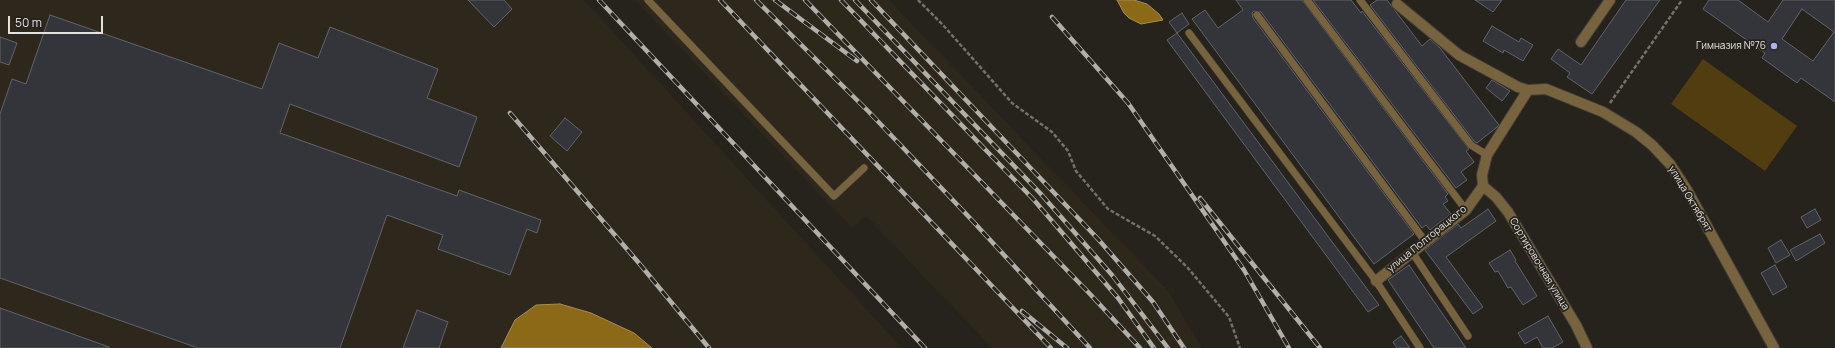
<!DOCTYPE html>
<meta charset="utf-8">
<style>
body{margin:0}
#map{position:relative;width:1835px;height:348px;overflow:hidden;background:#26221c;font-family:Manrope,sans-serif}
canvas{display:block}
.scale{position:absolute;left:8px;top:16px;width:95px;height:18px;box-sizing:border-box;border:2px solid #e4e2de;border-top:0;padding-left:5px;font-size:12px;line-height:14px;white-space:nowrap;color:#e4e2de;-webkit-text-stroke:3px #26221c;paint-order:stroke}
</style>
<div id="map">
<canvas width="1835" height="348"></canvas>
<div class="scale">50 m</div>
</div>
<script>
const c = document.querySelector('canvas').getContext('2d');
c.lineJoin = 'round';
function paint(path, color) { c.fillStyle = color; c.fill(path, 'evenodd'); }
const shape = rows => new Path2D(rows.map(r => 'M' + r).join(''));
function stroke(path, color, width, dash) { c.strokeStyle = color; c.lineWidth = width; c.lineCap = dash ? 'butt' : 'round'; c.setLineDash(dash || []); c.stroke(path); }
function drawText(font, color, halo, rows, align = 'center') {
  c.font = font + ' Manrope,sans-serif'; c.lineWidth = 3.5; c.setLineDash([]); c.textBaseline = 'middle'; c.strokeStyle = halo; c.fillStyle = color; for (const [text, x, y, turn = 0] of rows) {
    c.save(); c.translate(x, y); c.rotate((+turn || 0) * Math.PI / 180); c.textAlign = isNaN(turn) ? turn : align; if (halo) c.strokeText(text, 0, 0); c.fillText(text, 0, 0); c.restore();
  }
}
paint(shape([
 [0,0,584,0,902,348,0,348],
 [635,0,889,0,1168,291,1202,348,992,348,866,216,852,228]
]), '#2e281c');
paint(shape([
 [1703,59,1797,126,1765,171,1671,104]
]), '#523d10');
const water = shape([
 [1117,0,1134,0,1147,4,1159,14,1163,20,1141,24,1129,18,1124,13,1117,0],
 [560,304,591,313,634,333,652,348,501,348,515,320,536,305,560,304]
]);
paint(water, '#8c6917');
stroke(water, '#a68d53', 1);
const building = shape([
 [468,0,504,0,512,9,494,27,468,0],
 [1236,0,1302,0,1448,194,1445,197,1448,201,1443,204,1451,214,1430,230,1426,225,1422,228,1261,12,1254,11,1252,13,1253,18,1414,234,1374,264,1192,19,1205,10,1218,28,1243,10,1236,0],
 [1313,0,1351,0,1361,13,1362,11,1469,149,1466,151,1474,162,1461,172,1467,180,1456,188,1313,0],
 [1377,0,1387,0,1422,46,1430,39,1440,48,1499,125,1496,128,1477,143,1474,141,1370,5,1377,0],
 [1475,0,1502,0,1493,12,1475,0],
 [1626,0,1660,0,1592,94,1567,77,1570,73,1551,59,1558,49,1581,65,1626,0],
 [1709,0,1738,0,1768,22,1783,0,1835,0,1835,102,1801,78,1797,83,1762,58,1765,53,1703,9,1709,0],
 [1802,9,1834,32,1813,61,1782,39,1802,9],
 [1182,13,1189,24,1177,33,1169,22,1182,13],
 [50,15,262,89,279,43,318,58,330,27,438,69,427,98,477,117,459,167,290,104,280,133,457,196,459,190,541,220,537,233,527,229,510,275,438,249,443,235,387,215,340,348,198,348,0,278,0,114,12,79,26,84,50,15],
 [1492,26,1519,42,1521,38,1533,45,1523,61,1504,50,1503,53,1483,41,1492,26],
 [1177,33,1379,305,1368,312,1167,40,1177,33],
 [0,37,17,43,9,65,0,62,0,37],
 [1492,80,1510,91,1502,101,1486,88,1492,80],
 [565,118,582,132,567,151,550,136,565,118],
 [1488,209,1496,221,1446,257,1483,307,1473,314,1425,250,1458,224,1461,228,1488,209],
 [1815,209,1821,220,1807,228,1801,217,1815,209],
 [1820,234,1825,243,1796,261,1790,250,1820,234],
 [1781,240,1790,255,1776,263,1768,248,1781,240],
 [1510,250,1516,260,1515,261,1537,296,1523,305,1511,287,1508,288,1498,271,1495,272,1489,263,1510,250],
 [1409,265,1466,348,1434,348,1388,280,1409,265],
 [1775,265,1787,287,1773,295,1761,273,1775,265],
 [0,308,109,347,109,348,0,348,0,308],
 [417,310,448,322,439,348,403,348,417,310],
 [1548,316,1563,342,1552,348,1543,348,1537,337,1525,344,1518,333,1548,316],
 [1401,336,1410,348,1397,348,1393,342,1401,336]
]);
paint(building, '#34343b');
stroke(building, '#62636a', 1);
const service = shape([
 [648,0,834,196,864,168],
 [1307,0,1466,210],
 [1360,0,1471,145,1487,155],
 [1257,15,1425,241],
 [1189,33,1376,281,1420,348],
 [1412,252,1468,336]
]);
const minor = shape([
 [1397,4,1459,55,1518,87,1528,90,1546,89,1603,112,1636,132,1652,145,1670,164,1687,190,1774,348],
 [1581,42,1610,0],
 [1483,186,1496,197,1508,212,1576,325,1587,348],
 [1376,281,1466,210,1483,186,1482,175,1487,155,1528,90]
]);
stroke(service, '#413d37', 8);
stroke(minor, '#413d37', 12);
stroke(shape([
 [918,0,943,25,1012,103,1052,132,1068,151,1076,171,1108,209,1155,236,1187,267,1229,317,1240,348],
 [1610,103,1682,0]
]), '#74716c', 2.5, [4, 2]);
stroke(service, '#77643f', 7);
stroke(minor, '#77643f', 10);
const rail = shape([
 [599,0,925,348],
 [720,0,1051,348],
 [756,0,869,112,968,216,1090,348],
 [775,0,857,61],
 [805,0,1090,294,1140,348],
 [841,0,1034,200,1118,298,1154,348],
 [855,0,1040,193,1112,275,1168,348],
 [871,0,1098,239,1153,302,1184,348],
 [1052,17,1128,103,1244,270,1289,348],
 [510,113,638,262,709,348],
 [1200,198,1320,348],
 [1022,311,1067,348]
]);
stroke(rail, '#b1afaa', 4.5);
stroke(rail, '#26221c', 3, [9]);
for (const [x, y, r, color] of [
 [1774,46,4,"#aeaefa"]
]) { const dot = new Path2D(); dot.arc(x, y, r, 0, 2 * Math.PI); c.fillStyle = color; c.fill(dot); stroke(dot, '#26221c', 1.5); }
drawText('10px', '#e4e2de', '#26221c', [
 ["Гимназия №76",1766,46]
], 'right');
drawText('10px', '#e4e2de', '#26221c', [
 ["улица Октябрят",1690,199,59],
 ["улица Полторацкого",1427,239,-39],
 ["Сортировочная улица",1539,264,59]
]);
</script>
